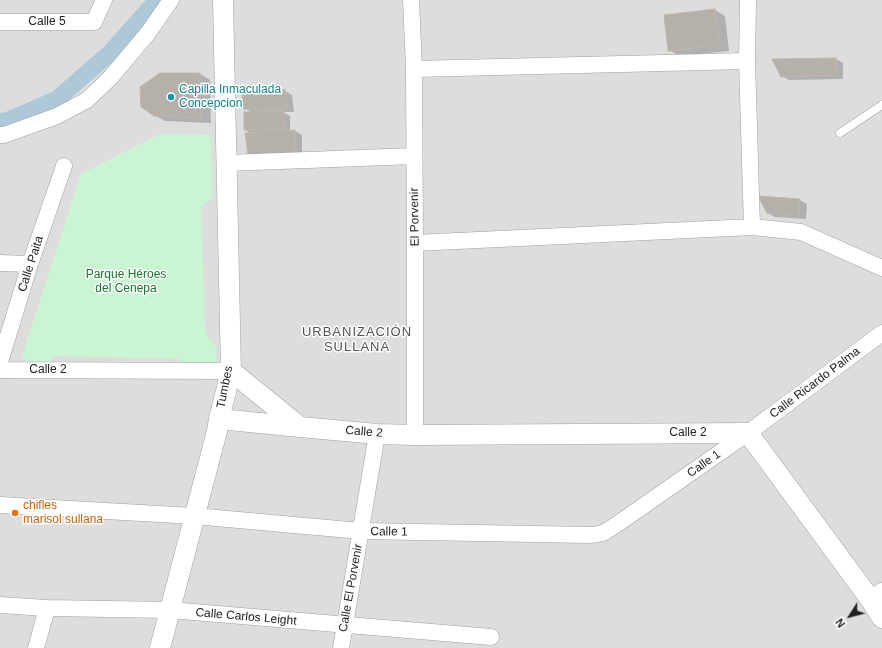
<!DOCTYPE html>
<meta charset="utf-8">
<style>
body{margin:0}
#map{position:relative;width:882px;height:648px;overflow:hidden;background:#f0eee7;font-family:Helvetica,sans-serif}
canvas{display:block}
.north{position:absolute;left:830px;top:596px;width:40px;height:40px;-webkit-text-stroke:3px #fff;paint-order:stroke;rotate:234deg;font-size:11px;font-weight:700;line-height:16px;text-align:center;color:#202020}
.north::after{content:'';display:block;margin:auto;width:14px;height:18px;background:#202020;clip-path:polygon(50% 0,100% 100%,50% 72%,0 100%)}
</style>
<div id="map">
<canvas width="882" height="648"></canvas>
<div class="north">N</div>
</div>
<script>
const c = document.querySelector('canvas').getContext('2d');
c.lineJoin = 'round';
function paint(path, color) { c.fillStyle = color; c.fill(path, 'evenodd'); }
const shape = rows => new Path2D(rows.map(r => 'M' + r).join(''));
function stroke(path, color, width, dash) { c.strokeStyle = color; c.lineWidth = width; c.lineCap = dash ? 'butt' : 'round'; c.setLineDash(dash || []); c.stroke(path); }
function drawText(font, color, halo, rows, align = 'center') {
  c.font = font + ' Helvetica,sans-serif'; c.lineWidth = 3; c.setLineDash([]); c.textBaseline = 'middle'; c.strokeStyle = halo; c.fillStyle = color; for (const [text, x, y, turn = 0] of rows) {
    c.save(); c.translate(x, y); c.rotate((+turn || 0) * Math.PI / 180); c.textAlign = isNaN(turn) ? turn : align; if (halo) c.strokeText(text, 0, 0); c.fillText(text, 0, 0); c.restore();
  }
}
paint(shape([
 [0,0,882,0,882,648,0,648]
]), '#dedddd');
paint(shape([
 [160,134,211,135,212,198,201,207,205,332,217,349,216,363,187,368,180,359,55,356,45,366,30,365,22,356,81,174]
]), '#c9f5d3');
paint(shape([
 [715,10,725,16,729,51,679,56,669,50],
 [836,59,843,63,843,79,789,80,782,76],
 [200,74,210,80,211,123,165,121,154,115],
 [285,91,292,95,294,112,283,112,290,116,290,131,295,131,302,135,302,155,248,154,252,134,245,130,251,112,244,108,243,92],
 [760,197,800,200,807,204,806,219,775,217,768,213]
]), '#0003');
stroke(shape([
 [0,121,4,122,57,99,111,52,157,0]
]), '#acc8d9', 17);
const building = shape([
 [715,9,720,45,668,51,664,15,715,9],
 [836,58,836,75,781,77,772,59,836,58],
 [160,73,200,73,201,118,154,116,141,107,140,87,160,73],
 [285,90,287,109,243,109,242,91,285,90],
 [284,111,283,129,244,130,244,112,284,111],
 [295,130,296,152,248,155,245,133,295,130],
 [758,196,800,199,799,216,767,213,758,196]
]);
paint(building, '#b5b0aa');
stroke(building, '#c0b7ab', 1);
const service = shape([
 [840,133,882,105]
]);
const minor = shape([
 [411,0,414,69,415,243,415,435],
 [748,0,747,61,752,227],
 [0,22,94,22,104,0],
 [414,69,747,61],
 [0,135,4,135,57,116,87,100,111,77,148,33,171,0],
 [227,163,414,156],
 [415,243,752,227,801,232,882,268],
 [0,263,30,264],
 [0,362,30,264,64,166],
 [0,370,231,371],
 [0,505,194,516,361,531,592,535,603,533,613,527,748,433,882,333],
 [870,599,882,591],
 [0,605,47,608,170,610,491,637],
 [36,648,47,608],
 [341,648,377,434]
]);
const tertiary = shape([
 [231,371,300,427,377,434,415,435,748,433,870,599,882,618],
 [219,419,300,427],
 [160,648,217,431,219,419,231,371,223,0]
]);
stroke(service, '#a1a1a1', 9);
stroke(minor, '#a1a1a1', 17);
stroke(tertiary, '#a1a1a1', 21);
stroke(service, '#fff', 8);
stroke(minor, '#fff', 16);
stroke(tertiary, '#fff', 20);
for (const [x, y, r, color] of [
 [171,97,4,"#0f9aa8"],
 [15,513,4,"#e8710a"]
]) { const dot = new Path2D(); dot.arc(x, y, r, 0, 2 * Math.PI); c.fillStyle = color; c.fill(dot); stroke(dot, '#fff', 1.5); }
drawText('12px', '#202020', '#fff', [
 ["Calle 5",47,22],
 ["El Porvenir",415,217,-91],
 ["Calle Paita",31,264,-72],
 ["Calle 2",48,370],
 ["Calle Ricardo Palma",815,383,-37],
 ["Tumbes",225,387,-79],
 ["Calle 2",364,432,5],
 ["Calle 2",688,433],
 ["Calle 1",704,464,-35],
 ["Calle 1",389,532,1],
 ["Calle El Porvenir",351,588,-80],
 ["Calle Carlos Leight",246,617,5]
]);
drawText('12px', '#0d838f', '#fff', [
 ["Capilla Inmaculada",179,90],
 ["Concepcion",179,104]
], 'left');
drawText('12px', '#17752d', '#fff', [
 ["Parque Héroes",126,275],
 ["del Cenepa",126,289]
]);
drawText('12px', '#c56008', '#fff', [
 ["chifles",23,506],
 ["marisol sullana",23,520]
], 'left');
c.letterSpacing = '1px';
drawText('13px', '#535353', '#fff', [
 ["URBANIZACIÓN",357,332],
 ["SULLANA",357,347]
]);
c.letterSpacing = '0px';
</script>
